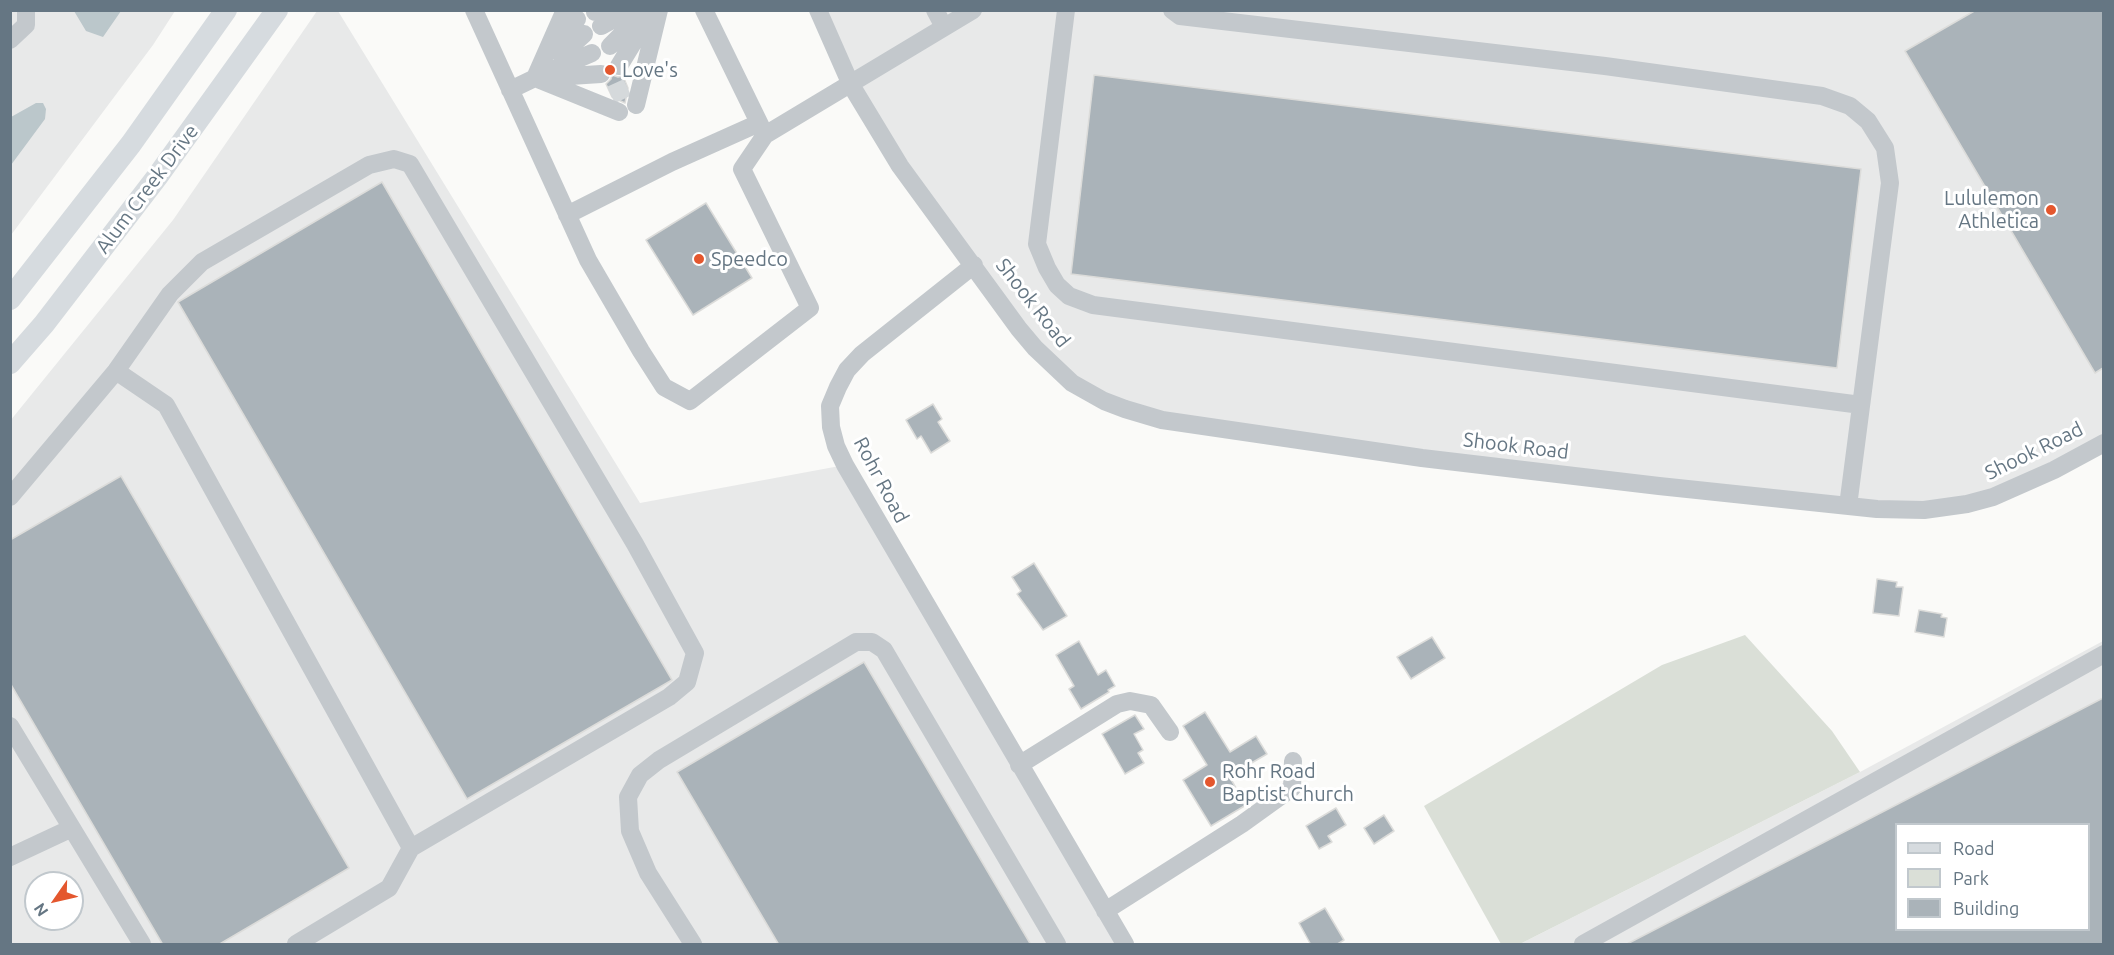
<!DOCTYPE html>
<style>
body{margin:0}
#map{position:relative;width:2114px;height:955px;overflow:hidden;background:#fafaf8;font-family:Ubuntu,sans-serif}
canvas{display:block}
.frame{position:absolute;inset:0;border:12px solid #657683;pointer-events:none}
.legend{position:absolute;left:1895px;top:823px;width:195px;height:108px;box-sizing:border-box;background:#fff;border:2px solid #c1c8cd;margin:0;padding:8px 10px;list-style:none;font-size:18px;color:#657683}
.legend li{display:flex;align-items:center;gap:12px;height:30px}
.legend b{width:30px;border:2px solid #c1c8cd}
.north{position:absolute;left:24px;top:871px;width:60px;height:60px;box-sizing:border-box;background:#fff;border:2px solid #c1c8cd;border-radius:50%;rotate:236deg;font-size:16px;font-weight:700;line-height:24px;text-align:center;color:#657683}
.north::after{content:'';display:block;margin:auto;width:21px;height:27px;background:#e4572e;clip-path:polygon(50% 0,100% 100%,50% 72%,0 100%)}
</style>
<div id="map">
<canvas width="2114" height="955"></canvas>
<div class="frame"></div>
<ul class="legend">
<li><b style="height:8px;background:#d6dbdf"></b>Road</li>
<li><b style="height:16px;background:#dadfd7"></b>Park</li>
<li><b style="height:16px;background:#aab3b9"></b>Building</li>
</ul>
<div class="north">N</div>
</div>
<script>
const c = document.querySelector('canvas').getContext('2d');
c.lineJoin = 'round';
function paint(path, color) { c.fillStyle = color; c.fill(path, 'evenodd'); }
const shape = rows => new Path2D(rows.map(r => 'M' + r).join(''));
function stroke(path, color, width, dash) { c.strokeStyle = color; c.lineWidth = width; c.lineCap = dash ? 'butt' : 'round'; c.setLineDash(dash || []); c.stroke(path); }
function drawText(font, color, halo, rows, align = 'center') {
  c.font = font + ' Ubuntu,sans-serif'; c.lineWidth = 6; c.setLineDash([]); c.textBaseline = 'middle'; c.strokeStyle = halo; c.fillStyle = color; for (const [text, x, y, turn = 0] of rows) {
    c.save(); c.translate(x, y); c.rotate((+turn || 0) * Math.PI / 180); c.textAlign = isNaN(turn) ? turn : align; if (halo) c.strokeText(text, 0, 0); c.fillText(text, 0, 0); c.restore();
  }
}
paint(shape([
 [11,11,175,11,153,45,11,235],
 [317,11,338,11,640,503,845,465,1125,944,11,944,10,421,173,220],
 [36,883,72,883,72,919,36,919],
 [819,11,2103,11,2103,442,2054,470,1924,510,1162,420,1072,383,900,166],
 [2103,641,2103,944,1520,944,1860,772],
 [1896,824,2088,824,2088,930,1896,930]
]), '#e8e9e9');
paint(shape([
 [1745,635,1832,731,1860,772,1520,944,1501,944,1424,806,1662,665]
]), '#dadfd7');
paint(shape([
 [74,11,121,11,103,37,86,31],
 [36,103,43,103,46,109,45,119,11,165,11,117]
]), '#bbc7cb');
const building = shape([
 [1976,10,2103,10,2103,368,2095,373,1905,51,1976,10],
 [612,75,618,77,623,76,628,88,625,103,612,97,606,84,611,79,612,75],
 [1094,75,1861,169,1837,368,1071,274,1094,75],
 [382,182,672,680,467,799,178,302,382,182],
 [706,203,752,278,693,315,646,240,706,203],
 [933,404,942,419,938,422,950,441,931,453,921,436,917,439,906,420,933,404],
 [121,476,349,868,218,945,163,945,10,683,10,540,121,476],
 [1034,563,1067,616,1043,630,1017,594,1021,591,1012,577,1034,563],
 [1877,579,1897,582,1896,587,1903,587,1899,616,1873,613,1877,579],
 [1919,610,1942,614,1941,617,1947,618,1944,637,1915,632,1919,610],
 [1432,637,1445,658,1411,679,1397,657,1432,637],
 [1079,641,1098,675,1106,670,1115,686,1108,690,1109,692,1081,709,1069,689,1074,686,1056,655,1079,641],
 [864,662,1031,945,779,945,677,772,864,662],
 [2103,698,2103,945,1625,945,2103,698],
 [1896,825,2088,825,2088,930,1896,930,1896,825],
 [1205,712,1230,752,1256,736,1267,754,1229,776,1246,805,1211,826,1183,780,1207,765,1183,726,1205,712],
 [1135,715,1144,729,1134,734,1143,750,1138,753,1144,763,1125,774,1102,734,1135,715],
 [1336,808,1346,825,1328,836,1332,842,1319,849,1306,826,1336,808],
 [1384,815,1394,831,1374,844,1364,828,1384,815],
 [1325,908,1344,940,1336,945,1311,945,1299,923,1325,908]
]);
paint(building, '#aab3b9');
stroke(building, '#dcdcda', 1.5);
stroke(shape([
 [611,95,628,87]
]), '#d5d9db', 18, [18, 9]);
stroke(shape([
 [474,10,588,260,641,351,664,387,690,401,810,308,742,169,765,135],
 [704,10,765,135,973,10],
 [818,10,851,85,900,166,1019,329,1035,348,1072,383,1104,401,1125,409,1162,420,1422,458,1659,486,1877,509,1924,510,1967,504,1993,497,2054,470,2104,443],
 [935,10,944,27],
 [1066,10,1037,244,1047,268,1057,285,1069,296,1093,305,1861,405],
 [1172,10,1180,16,1605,66,1822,96,1850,106,1868,121,1885,148,1890,183,1848,506],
 [595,12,599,10],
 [601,26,630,10],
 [10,40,26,25,26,10],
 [610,46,644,12],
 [557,47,577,19],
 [561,55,584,34],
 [619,66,653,10],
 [550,71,592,53],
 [535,78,565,10],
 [539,78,601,74],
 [510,90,535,78,619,112],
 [636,105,659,10],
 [567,215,672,162,759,123],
 [974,265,862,354,847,370,838,387,830,406,831,427,836,446,845,465,1125,944],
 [116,371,166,405,411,848],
 [10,497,116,371,170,294,202,262,369,165,394,159,410,164,635,544,695,653,687,682,669,697,411,848,389,888,296,944],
 [10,726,142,944],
 [1019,765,1117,704,1130,701,1151,705,1170,732],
 [10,857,72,828],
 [1105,911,1242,824,1292,788,1293,761],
 [693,944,648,873,630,831,628,797,640,775,659,760,856,642,872,642,884,650,1057,944],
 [1583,944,2104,654]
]), '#c3c8cc', 18);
stroke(shape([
 [10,299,131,144,226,10],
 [10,363,44,324,157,177,277,10]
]), '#d6dbdf', 22);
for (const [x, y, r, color] of [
 [610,70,6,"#e4572e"],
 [2051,210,6,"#e4572e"],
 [699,259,6,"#e4572e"],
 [1210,782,6,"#e4572e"]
]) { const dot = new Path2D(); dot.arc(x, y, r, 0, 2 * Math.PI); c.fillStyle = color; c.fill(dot); stroke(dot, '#fff', 2); }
drawText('20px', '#657683', '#fff', [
 ["Love's",622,70],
 ["Lululemon",2039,198,"right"],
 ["Athletica",2039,221,"right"],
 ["Speedco",711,259],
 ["Rohr Road",1222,771],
 ["Baptist Church",1222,794]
], 'left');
drawText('20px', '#657683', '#fff', [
 ["Alum Creek Drive",147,189,-53],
 ["Shook Road",1033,303,52],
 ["Shook Road",1516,446,7],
 ["Shook Road",2034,451,-26],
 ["Rohr Road",881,480,62]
]);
</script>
